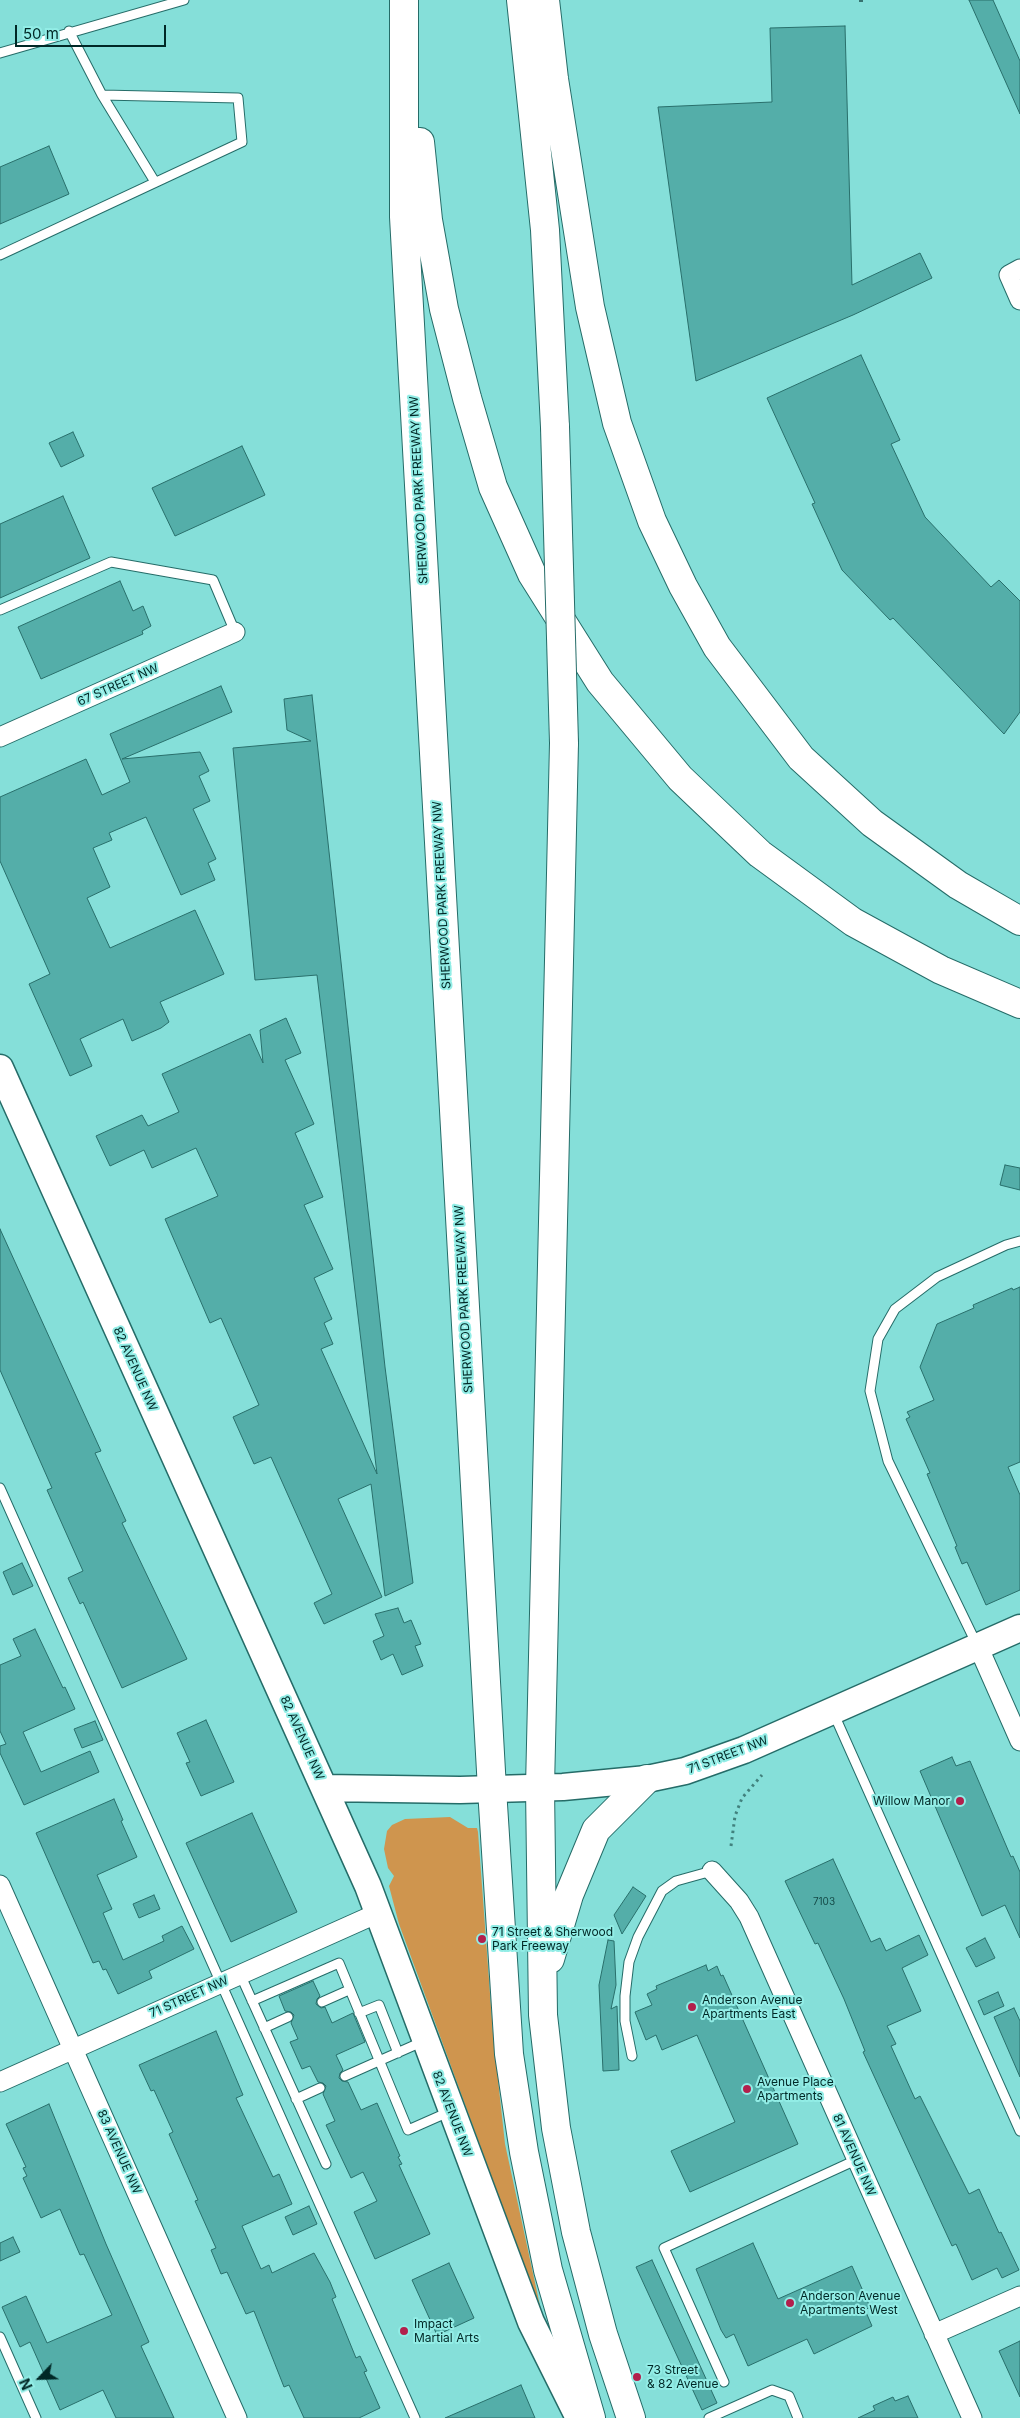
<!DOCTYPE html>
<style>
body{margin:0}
#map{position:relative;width:1020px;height:2418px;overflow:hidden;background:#85dfd9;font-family:Inter,sans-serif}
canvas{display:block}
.north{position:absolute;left:15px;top:2353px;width:50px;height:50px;-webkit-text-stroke:4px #92ede6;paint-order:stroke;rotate:246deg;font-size:14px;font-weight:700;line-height:20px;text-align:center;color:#002826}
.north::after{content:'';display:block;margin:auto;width:18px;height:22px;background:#002826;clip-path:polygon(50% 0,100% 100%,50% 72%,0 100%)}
.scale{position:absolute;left:15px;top:25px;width:151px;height:22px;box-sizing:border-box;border:2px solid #002826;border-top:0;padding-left:6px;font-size:15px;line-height:18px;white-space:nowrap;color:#002826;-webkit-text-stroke:4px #92ede6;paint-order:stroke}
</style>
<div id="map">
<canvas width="1020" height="2418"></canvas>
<div class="north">N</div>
<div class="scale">50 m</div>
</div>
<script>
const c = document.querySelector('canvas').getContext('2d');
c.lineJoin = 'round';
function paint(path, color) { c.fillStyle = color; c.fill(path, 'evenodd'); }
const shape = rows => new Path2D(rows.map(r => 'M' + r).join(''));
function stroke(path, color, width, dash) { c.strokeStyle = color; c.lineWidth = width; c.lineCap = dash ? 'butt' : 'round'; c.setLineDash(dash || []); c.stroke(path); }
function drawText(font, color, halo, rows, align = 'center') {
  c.font = font + ' Inter,sans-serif'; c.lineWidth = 4; c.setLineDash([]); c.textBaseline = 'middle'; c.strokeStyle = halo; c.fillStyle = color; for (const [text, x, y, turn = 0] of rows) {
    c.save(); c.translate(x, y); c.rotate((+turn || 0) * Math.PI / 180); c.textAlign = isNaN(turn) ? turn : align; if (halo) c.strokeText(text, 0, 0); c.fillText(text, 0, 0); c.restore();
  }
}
paint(shape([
 [450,1817,468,1828,477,1828,478,1832,493,2034,505,2144,542,2315,510,2242,504,2211,399,1924,389,1886,394,1876,388,1868,384,1849,387,1831,392,1825,405,1819]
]), '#cf954e');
const building = shape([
 [969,0,993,0,1020,61,1020,114,969,0],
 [845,26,852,285,920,253,932,278,853,315,696,381,658,107,772,102,770,28,845,26],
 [49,146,69,194,0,224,0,167,49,146],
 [861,355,900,440,891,444,925,517,991,587,999,580,1020,601,1020,712,1004,734,893,618,890,620,842,570,812,504,815,503,767,398,861,355],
 [73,432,84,456,61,467,49,443,73,432],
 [242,446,265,495,175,536,152,488,242,446],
 [63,496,90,558,0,598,0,524,63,496],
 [120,581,133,611,143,606,151,626,142,631,143,634,41,679,18,627,120,581],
 [221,686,232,712,122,759,200,752,209,771,199,776,210,801,193,809,216,859,208,863,215,880,181,895,146,817,109,833,112,840,93,848,110,887,87,898,110,948,195,910,224,974,160,1002,169,1022,161,1028,132,1041,123,1019,80,1039,92,1066,70,1076,29,984,50,974,0,861,0,797,86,759,102,795,130,782,110,734,221,686],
 [312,695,385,1367,413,1583,385,1596,371,1484,338,1499,382,1597,324,1624,314,1603,332,1594,271,1457,254,1464,233,1417,259,1405,221,1318,210,1323,165,1219,218,1196,196,1148,152,1168,144,1150,110,1166,96,1136,142,1115,148,1126,179,1112,162,1074,250,1034,263,1063,260,1030,286,1018,301,1053,285,1060,314,1124,295,1133,323,1197,304,1205,333,1269,314,1278,332,1319,324,1323,333,1344,321,1349,377,1474,317,975,255,980,233,748,311,741,287,730,284,699,312,695],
 [1005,1165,1020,1168,1020,1190,1000,1185,1005,1165],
 [0,1229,101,1451,95,1453,126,1521,122,1523,187,1659,122,1688,83,1602,80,1604,68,1578,83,1571,47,1490,52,1488,0,1370,0,1229],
 [1020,1287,1020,1462,1008,1467,1020,1495,1020,1590,986,1605,967,1562,962,1564,955,1547,957,1546,927,1474,930,1473,906,1419,910,1417,907,1412,934,1400,920,1367,937,1324,974,1308,973,1305,1012,1288,1013,1290,1020,1287],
 [22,1563,33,1586,13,1595,3,1572,22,1563],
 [398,1608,404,1623,411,1620,421,1644,415,1646,423,1666,402,1675,393,1654,381,1660,373,1641,384,1636,375,1614,398,1608],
 [35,1629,63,1688,65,1687,75,1709,23,1732,41,1772,90,1751,99,1772,24,1805,0,1753,0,1746,6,1744,0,1731,0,1665,21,1656,13,1639,35,1629],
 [206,1720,234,1782,201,1796,186,1763,190,1762,177,1733,206,1720],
 [95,1721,103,1740,82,1748,74,1729,95,1721],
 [952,1757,956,1766,970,1761,1011,1857,1013,1856,1020,1872,1020,1938,1005,1905,982,1916,920,1771,952,1757],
 [114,1799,123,1820,121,1821,137,1857,97,1875,112,1909,103,1913,123,1960,164,1941,162,1936,182,1926,194,1949,149,1971,152,1978,118,1994,106,1969,103,1970,99,1961,93,1963,36,1833,114,1799],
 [252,1813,297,1912,231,1942,186,1843,252,1813],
 [833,1859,871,1942,880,1938,886,1951,919,1935,928,1955,902,1968,921,2011,887,2026,896,2044,891,2046,915,2099,920,2096,969,2194,979,2189,999,2233,1001,2232,1019,2270,1002,2278,997,2268,972,2280,956,2244,952,2246,863,2052,865,2051,844,1999,818,1943,815,1944,785,1881,833,1859],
 [633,1887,646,1896,622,1934,614,1915,633,1887],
 [154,1895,160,1909,139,1918,133,1904,154,1895],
 [985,1938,995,1958,976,1967,966,1948,985,1938],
 [608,1940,614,1941,616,1985,611,2009,617,2006,619,2070,603,2071,599,1985,608,1940],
 [706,1965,708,1971,717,1966,721,1976,723,1975,798,2144,690,2192,671,2151,735,2122,697,2035,662,2050,656,2035,646,2040,635,2012,652,2005,647,1994,657,1989,656,1986,706,1965],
 [313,1981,320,1996,317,1999,316,2004,321,2008,325,2007,332,2023,353,2013,365,2042,336,2055,343,2070,340,2073,339,2078,342,2081,348,2082,361,2110,377,2103,400,2156,398,2157,402,2164,399,2165,430,2234,375,2259,354,2212,377,2201,363,2172,351,2178,326,2125,335,2121,323,2094,326,2086,323,2083,318,2082,310,2066,302,2069,290,2042,298,2039,291,2023,294,2015,291,2012,285,2011,279,1996,313,1981],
 [998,1992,1004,2006,984,2015,978,2001,998,1992],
 [1014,2008,1020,2021,1020,2077,994,2017,1014,2008],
 [216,2031,243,2095,236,2098,273,2177,279,2174,292,2204,242,2226,261,2269,269,2265,272,2273,314,2253,330,2282,336,2297,332,2299,356,2358,360,2356,367,2371,364,2372,380,2408,359,2418,304,2418,289,2385,284,2387,254,2311,246,2314,227,2272,221,2274,211,2250,216,2248,195,2201,198,2200,169,2134,173,2132,154,2090,151,2091,139,2065,216,2031],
 [49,2104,106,2244,149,2342,141,2346,174,2418,116,2418,103,2390,60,2410,30,2342,20,2347,2,2307,26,2296,47,2343,112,2315,84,2254,80,2255,60,2209,41,2218,23,2178,27,2176,23,2168,26,2167,6,2124,49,2104],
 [309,2206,317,2224,293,2235,285,2217,309,2206],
 [13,2237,20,2252,0,2261,0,2243,13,2237],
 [753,2243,778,2299,852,2266,870,2307,865,2310,872,2326,814,2354,807,2339,748,2366,734,2334,726,2338,721,2330,696,2269,753,2243],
 [652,2260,717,2403,702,2410,636,2267,652,2260],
 [449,2263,474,2318,437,2335,412,2280,449,2263],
 [1020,2341,1020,2397,999,2351,1020,2341],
 [521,2385,535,2418,445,2418,521,2385],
 [908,2396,918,2418,858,2418,875,2410,873,2406,893,2397,895,2401,908,2396]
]);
paint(building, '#54aea9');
stroke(building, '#296f6b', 1);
const lane = shape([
 [69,31,102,95,155,182],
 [0,53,184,0],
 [0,255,242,142,238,98,102,95],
 [0,610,111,562,213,580,235,632],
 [0,1488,415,2418],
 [977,1645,888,1461,870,1391,878,1339,895,1309,937,1277,1006,1245,1020,1241],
 [833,1712,1020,2131],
 [240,1974,326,2164],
 [252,2001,339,1963,408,2130,451,2111],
 [322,2002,349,1990],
 [359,2013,379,2005,398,2053],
 [264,2028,288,2017],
 [632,2056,625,2021,625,1996,629,1962,638,1937,662,1891,676,1881,712,1871],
 [345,2076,424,2041],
 [296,2099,320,2088],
 [0,2337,36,2418],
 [724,2382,664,2248,856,2160],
 [709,2418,772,2390,789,2396,798,2418]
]);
const street = shape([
 [1020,269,1009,275,1020,300],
 [0,737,235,632],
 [978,1646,1020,1741],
 [712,1871,739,1901,749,1917,972,2418],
 [0,1885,237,2418],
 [0,2082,378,1913],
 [934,2334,1020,2296]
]);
const secondary = shape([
 [0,1068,368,1886,531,2322,579,2418],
 [324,1788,460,1790,563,1787,647,1779,685,1771,744,1750,1020,1628]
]);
const primary = shape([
 [540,1787,543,2015,556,2128,576,2232,603,2334,631,2418],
 [492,1789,509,2054,524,2152,548,2270,591,2418],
 [550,1959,569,1895,596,1830,647,1779]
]);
const highway = shape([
 [404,0,404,217,492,1789],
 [521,0,545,230,555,427],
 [545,0,554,79,590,307,617,423,652,521,683,586,717,647,801,758,872,823,958,885,1020,921],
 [420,142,428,220,444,309,467,398,493,487,532,574,600,682,680,778,760,854,853,922,941,970,1020,1004],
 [540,1787,564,743]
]);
stroke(lane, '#256c68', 11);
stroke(street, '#256c68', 21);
stroke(secondary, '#256c68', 29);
stroke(primary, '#256c68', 30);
stroke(highway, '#256c68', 30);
stroke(shape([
 [731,1846,735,1816,742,1798,762,1775]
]), '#41817d', 3, [2.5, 4]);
stroke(lane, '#fff', 9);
stroke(street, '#fff', 19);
stroke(secondary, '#fff', 26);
stroke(primary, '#fff', 28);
stroke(highway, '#fff', 28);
stroke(shape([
 [861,0,861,2]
]), '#36726f', 4, [10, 5]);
const highwayBridge = shape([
 [555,427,564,743]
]);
stroke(highwayBridge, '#256c68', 30, []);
stroke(highwayBridge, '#fff', 28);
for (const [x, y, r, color] of [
 [960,1801,5,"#b2204c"],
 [482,1939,5,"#b2204c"],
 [692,2007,5,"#b2204c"],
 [747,2089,5,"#b2204c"],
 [790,2303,5,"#b2204c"],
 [404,2331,5,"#b2204c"],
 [637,2377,5,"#b2204c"]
]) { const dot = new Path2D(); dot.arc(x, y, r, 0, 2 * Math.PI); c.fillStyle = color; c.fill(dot); stroke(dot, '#92ede6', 2); }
drawText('10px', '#154a47', null, [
 ["7103",824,1902]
]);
drawText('12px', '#002826', '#92ede6', [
 ["SHERWOOD PARK FREEWAY NW",419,490,-93],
 ["67 STREET NW",118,685,-24],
 ["SHERWOOD PARK FREEWAY NW",442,895,-93],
 ["SHERWOOD PARK FREEWAY NW",464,1299,-93],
 ["82 AVENUE NW",135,1369,66],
 ["82 AVENUE NW",302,1738,66],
 ["71 STREET NW",728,1755,-21],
 ["71 STREET NW",189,1997,-24],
 ["82 AVENUE NW",452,2114,69],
 ["83 AVENUE NW",119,2152,66],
 ["81 AVENUE NW",854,2155,66]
]);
drawText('12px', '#002826', '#92ede6', [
 ["Willow Manor",950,1801,"right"],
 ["71 Street & Sherwood",492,1932],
 ["Park Freeway",492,1946],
 ["Anderson Avenue",702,2000],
 ["Apartments East",702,2014],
 ["Avenue Place",757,2082],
 ["Apartments",757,2096],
 ["Anderson Avenue",800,2296],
 ["Apartments West",800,2310],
 ["Impact",414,2324],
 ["Martial Arts",414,2338],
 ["73 Street",647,2370],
 ["& 82 Avenue",647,2384]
], 'left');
</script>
